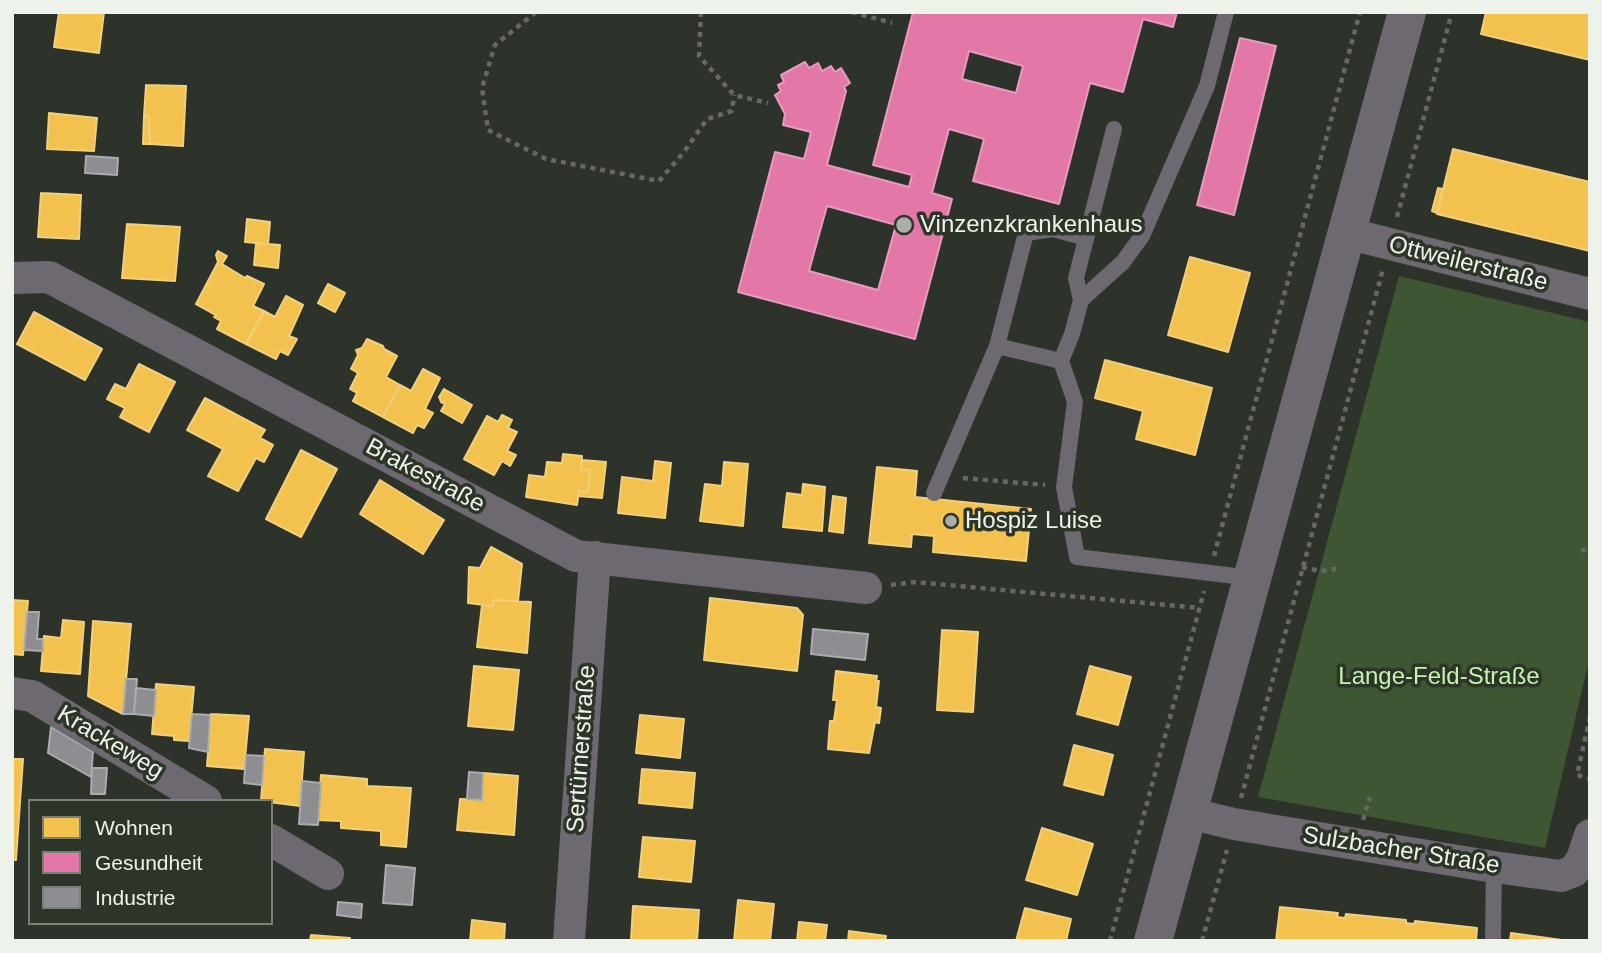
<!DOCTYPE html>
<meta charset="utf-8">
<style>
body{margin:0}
#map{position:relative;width:1602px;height:953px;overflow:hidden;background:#2d322b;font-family:Arial,sans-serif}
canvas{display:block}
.frame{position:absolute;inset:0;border:14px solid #edf3eb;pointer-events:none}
.legend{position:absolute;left:28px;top:799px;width:245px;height:126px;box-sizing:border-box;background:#2c3528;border:2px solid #798176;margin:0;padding:9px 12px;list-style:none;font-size:21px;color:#edf3eb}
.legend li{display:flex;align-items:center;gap:14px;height:35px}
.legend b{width:35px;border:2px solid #798176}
</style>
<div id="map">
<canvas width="1602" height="953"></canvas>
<div class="frame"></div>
<ul class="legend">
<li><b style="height:19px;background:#f2c14e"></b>Wohnen</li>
<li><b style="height:19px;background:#e377a8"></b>Gesundheit</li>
<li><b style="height:19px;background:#8d8d92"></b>Industrie</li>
</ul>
</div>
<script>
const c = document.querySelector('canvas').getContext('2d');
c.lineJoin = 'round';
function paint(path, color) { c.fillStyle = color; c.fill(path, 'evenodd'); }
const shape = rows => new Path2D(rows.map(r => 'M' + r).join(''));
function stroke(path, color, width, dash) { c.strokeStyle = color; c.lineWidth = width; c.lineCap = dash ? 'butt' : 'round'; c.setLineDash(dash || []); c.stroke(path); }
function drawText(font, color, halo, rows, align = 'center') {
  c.font = font + ' Arial,sans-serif'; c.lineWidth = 7; c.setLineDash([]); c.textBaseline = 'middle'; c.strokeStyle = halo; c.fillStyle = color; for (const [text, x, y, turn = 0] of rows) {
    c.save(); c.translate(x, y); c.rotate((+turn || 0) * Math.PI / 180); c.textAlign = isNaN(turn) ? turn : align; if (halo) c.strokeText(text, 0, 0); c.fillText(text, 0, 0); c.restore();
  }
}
paint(shape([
 [1399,276,1590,322,1590,656,1545,848,1258,797]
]), '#3f5633');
const homes = shape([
 [59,12,104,12,99,53,54,47,59,12],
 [1486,12,1590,12,1590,60,1481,34,1486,12],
 [146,85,186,86,183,146,150,144,149,116,144,116,146,85],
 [49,113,97,118,94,151,47,149,49,113],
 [144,116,149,116,150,144,143,144,144,116],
 [1453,149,1590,182,1590,251,1437,214,1453,149],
 [1438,188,1443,189,1437,213,1432,211,1438,188],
 [41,193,81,195,79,239,38,237,41,193],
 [247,219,270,222,268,244,245,242,247,219],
 [127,224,180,227,175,281,122,278,127,224],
 [256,243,280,245,278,268,254,265,256,243],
 [218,251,227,256,222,264,245,278,247,276,264,284,253,306,264,311,246,344,217,329,221,321,214,317,216,315,196,304,218,262,216,255,218,251],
 [1190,257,1250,273,1228,352,1168,335,1190,257],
 [328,284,345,293,335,312,318,303,328,284],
 [286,296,303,305,289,336,297,339,288,355,280,351,276,359,246,344,264,311,275,317,286,296],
 [34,312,102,349,85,380,17,344,34,312],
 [367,339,383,346,384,349,397,356,386,377,400,385,383,417,353,401,357,393,350,389,358,373,351,369,358,355,356,350,362,348,367,339],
 [1105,360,1212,388,1195,455,1136,439,1143,411,1095,398,1105,360],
 [139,364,175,382,149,432,120,417,125,408,107,399,115,384,126,389,139,364],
 [423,369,440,378,425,409,433,413,424,428,417,425,413,433,383,417,400,385,411,391,423,369],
 [444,389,472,405,462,423,441,411,445,404,441,402,439,397,444,389],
 [205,398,265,430,260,438,273,445,264,462,256,458,238,491,208,476,223,449,187,430,205,398],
 [502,415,512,420,508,428,517,432,507,451,516,455,510,466,502,461,494,475,464,459,487,416,498,422,502,415],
 [301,450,337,469,301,537,266,519,301,450],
 [563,454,582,456,581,469,590,470,588,492,579,491,577,505,526,497,529,475,545,477,547,462,562,463,563,454],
 [582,460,606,462,602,498,578,496,579,491,588,492,590,470,581,469,582,460],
 [655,461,671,463,665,518,618,513,622,477,653,481,655,461],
 [724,462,748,464,743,526,700,521,705,484,722,486,724,462],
 [877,467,917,471,915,497,1031,509,1026,561,933,552,934,536,912,534,911,547,869,543,877,467],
 [380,480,444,520,423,554,360,514,380,480],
 [803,484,825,487,822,531,783,527,787,493,802,495,803,484],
 [833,496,846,498,843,533,829,531,833,496],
 [491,547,522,564,518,601,494,600,493,606,468,603,469,567,480,568,491,547],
 [710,598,797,608,803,615,797,671,704,660,710,598],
 [12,600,28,601,23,655,12,654,12,600],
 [494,600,531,602,527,653,477,647,482,605,493,606,494,600],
 [63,620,84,622,80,674,41,671,44,636,61,638,63,620],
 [93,621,131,624,123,714,88,696,93,621],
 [942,630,978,632,973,712,937,710,942,630],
 [474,666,519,670,513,730,468,726,474,666],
 [1090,666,1131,677,1118,725,1077,714,1090,666],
 [836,671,877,676,876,681,879,681,876,707,881,708,879,723,875,722,869,753,828,749,830,721,834,721,837,700,833,700,836,671],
 [156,684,194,687,189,741,174,740,174,736,152,734,156,684],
 [211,714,249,716,244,769,207,766,211,714],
 [640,715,684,719,680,758,636,753,640,715],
 [1074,745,1113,755,1103,795,1064,785,1074,745],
 [265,749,304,752,300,806,261,801,265,749],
 [12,759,23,759,16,860,12,860,12,759],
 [642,769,695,773,692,808,639,803,642,769],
 [483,773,518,776,514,835,457,830,460,799,482,800,483,773],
 [321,775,367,779,367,786,411,788,406,847,381,845,381,831,341,828,341,821,318,820,321,775],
 [1042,828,1093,844,1077,895,1026,880,1042,828],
 [643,837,695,841,691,882,639,877,643,837],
 [738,900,774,904,770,941,734,941,738,900],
 [633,906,699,910,697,941,631,940,633,906],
 [1280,907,1338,913,1337,917,1345,918,1346,914,1406,920,1406,923,1414,924,1415,921,1477,928,1476,941,1276,941,1280,907],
 [1025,908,1071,919,1066,941,1016,941,1025,908],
 [472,920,505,924,504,941,470,941,472,920],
 [799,922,827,925,825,941,797,941,799,922],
 [849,931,886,936,885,941,848,941,849,931],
 [1511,933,1569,941,1510,941,1511,933],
 [311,935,350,938,349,941,310,941,311,935]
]);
paint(homes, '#f2c14e');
stroke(homes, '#f0d07d', 2);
const health = shape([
 [913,12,1177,12,1173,27,1143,19,1123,92,1090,83,1059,204,973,181,984,139,949,129,932,193,952,199,915,339,738,292,775,152,804,159,811,132,783,125,785,114,775,95,781,91,778,85,784,82,781,75,805,62,809,68,818,63,822,71,831,66,835,72,841,68,850,83,844,87,846,91,827,165,909,187,912,175,873,165,913,12],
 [969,51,1023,66,1016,93,962,79,969,51],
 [827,206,896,225,878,290,809,271,827,206],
 [1240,38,1276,46,1234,215,1197,205,1240,38]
]);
paint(health, '#e377a8');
stroke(health, '#e69cbc', 2);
const industry = shape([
 [86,156,118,158,117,175,85,173,86,156],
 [27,612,39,612,37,639,43,639,43,651,24,650,27,612],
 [813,629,868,634,865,660,811,654,813,629],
 [126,679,137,679,134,714,123,714,126,679],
 [136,688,156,690,154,716,134,714,136,688],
 [192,714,210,715,208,752,189,748,192,714],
 [51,727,93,752,91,777,48,753,51,727],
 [246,755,264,756,262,785,244,783,246,755],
 [92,768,107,768,105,794,91,794,92,768],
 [469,772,483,773,482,800,467,799,469,772],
 [302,781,321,783,318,825,299,824,302,781],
 [386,865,415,868,412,905,383,903,386,865],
 [338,902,362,904,361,918,337,915,338,902]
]);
paint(industry, '#8d8d92');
stroke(industry, '#aaacad', 2);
stroke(shape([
 [536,12,495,45,482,88,488,130,546,159,659,181,684,152,707,119,732,111,734,95],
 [701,12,699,56,734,95,768,103],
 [852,12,892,23],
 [1397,217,1452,12],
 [963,478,1045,485],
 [1581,550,1590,551],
 [1214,556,1360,12],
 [1302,567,1320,571,1336,569],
 [891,585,914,582,1200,608],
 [1590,717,1577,775,1590,779],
 [1241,798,1383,269],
 [1363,820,1370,797],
 [1110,941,1204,591],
 [1202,941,1227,850]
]), '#686768', 4.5, [5, 5]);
stroke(shape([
 [1114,129,1076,278,1081,300,1123,262,1142,236,1207,86,1226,12],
 [1081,300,1072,334,1061,361,997,346,1026,233,1053,229,1086,238],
 [1061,361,1075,402,1064,487,1077,557,1252,578],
 [934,493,997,346],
 [1493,941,1494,867]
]), '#6e6970', 16);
stroke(shape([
 [1346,233,1590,294],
 [12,278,49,277,576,556,866,588],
 [12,693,32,696,206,801],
 [1188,813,1234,824,1494,867,1561,876,1574,871,1582,859,1590,835],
 [271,840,328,874],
 [569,941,595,557]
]), '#6e6970', 32);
stroke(shape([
 [1153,941,1407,12]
]), '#6e6970', 38);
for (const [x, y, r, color] of [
 [904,225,9,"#aaafa8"],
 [951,521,7,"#aaafa8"]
]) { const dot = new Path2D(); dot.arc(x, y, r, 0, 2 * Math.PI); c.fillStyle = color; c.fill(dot); stroke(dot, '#2c3528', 2.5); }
drawText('24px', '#edf3eb', '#2c3528', [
 ["Vinzenzkrankenhaus",920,225],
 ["Hospiz Luise",965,521]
], 'left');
drawText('24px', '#edf3eb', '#2c3528', [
 ["Ottweilerstraße",1468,264,14],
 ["Brakestraße",425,476,28],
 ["Krackeweg",110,743,31],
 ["Sertürnerstraße",582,749,-86],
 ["Sulzbacher Straße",1401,851,9]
]);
drawText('24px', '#c4f3ac', '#2c3528', [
 ["Lange-Feld-Straße",1439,677]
]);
</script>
